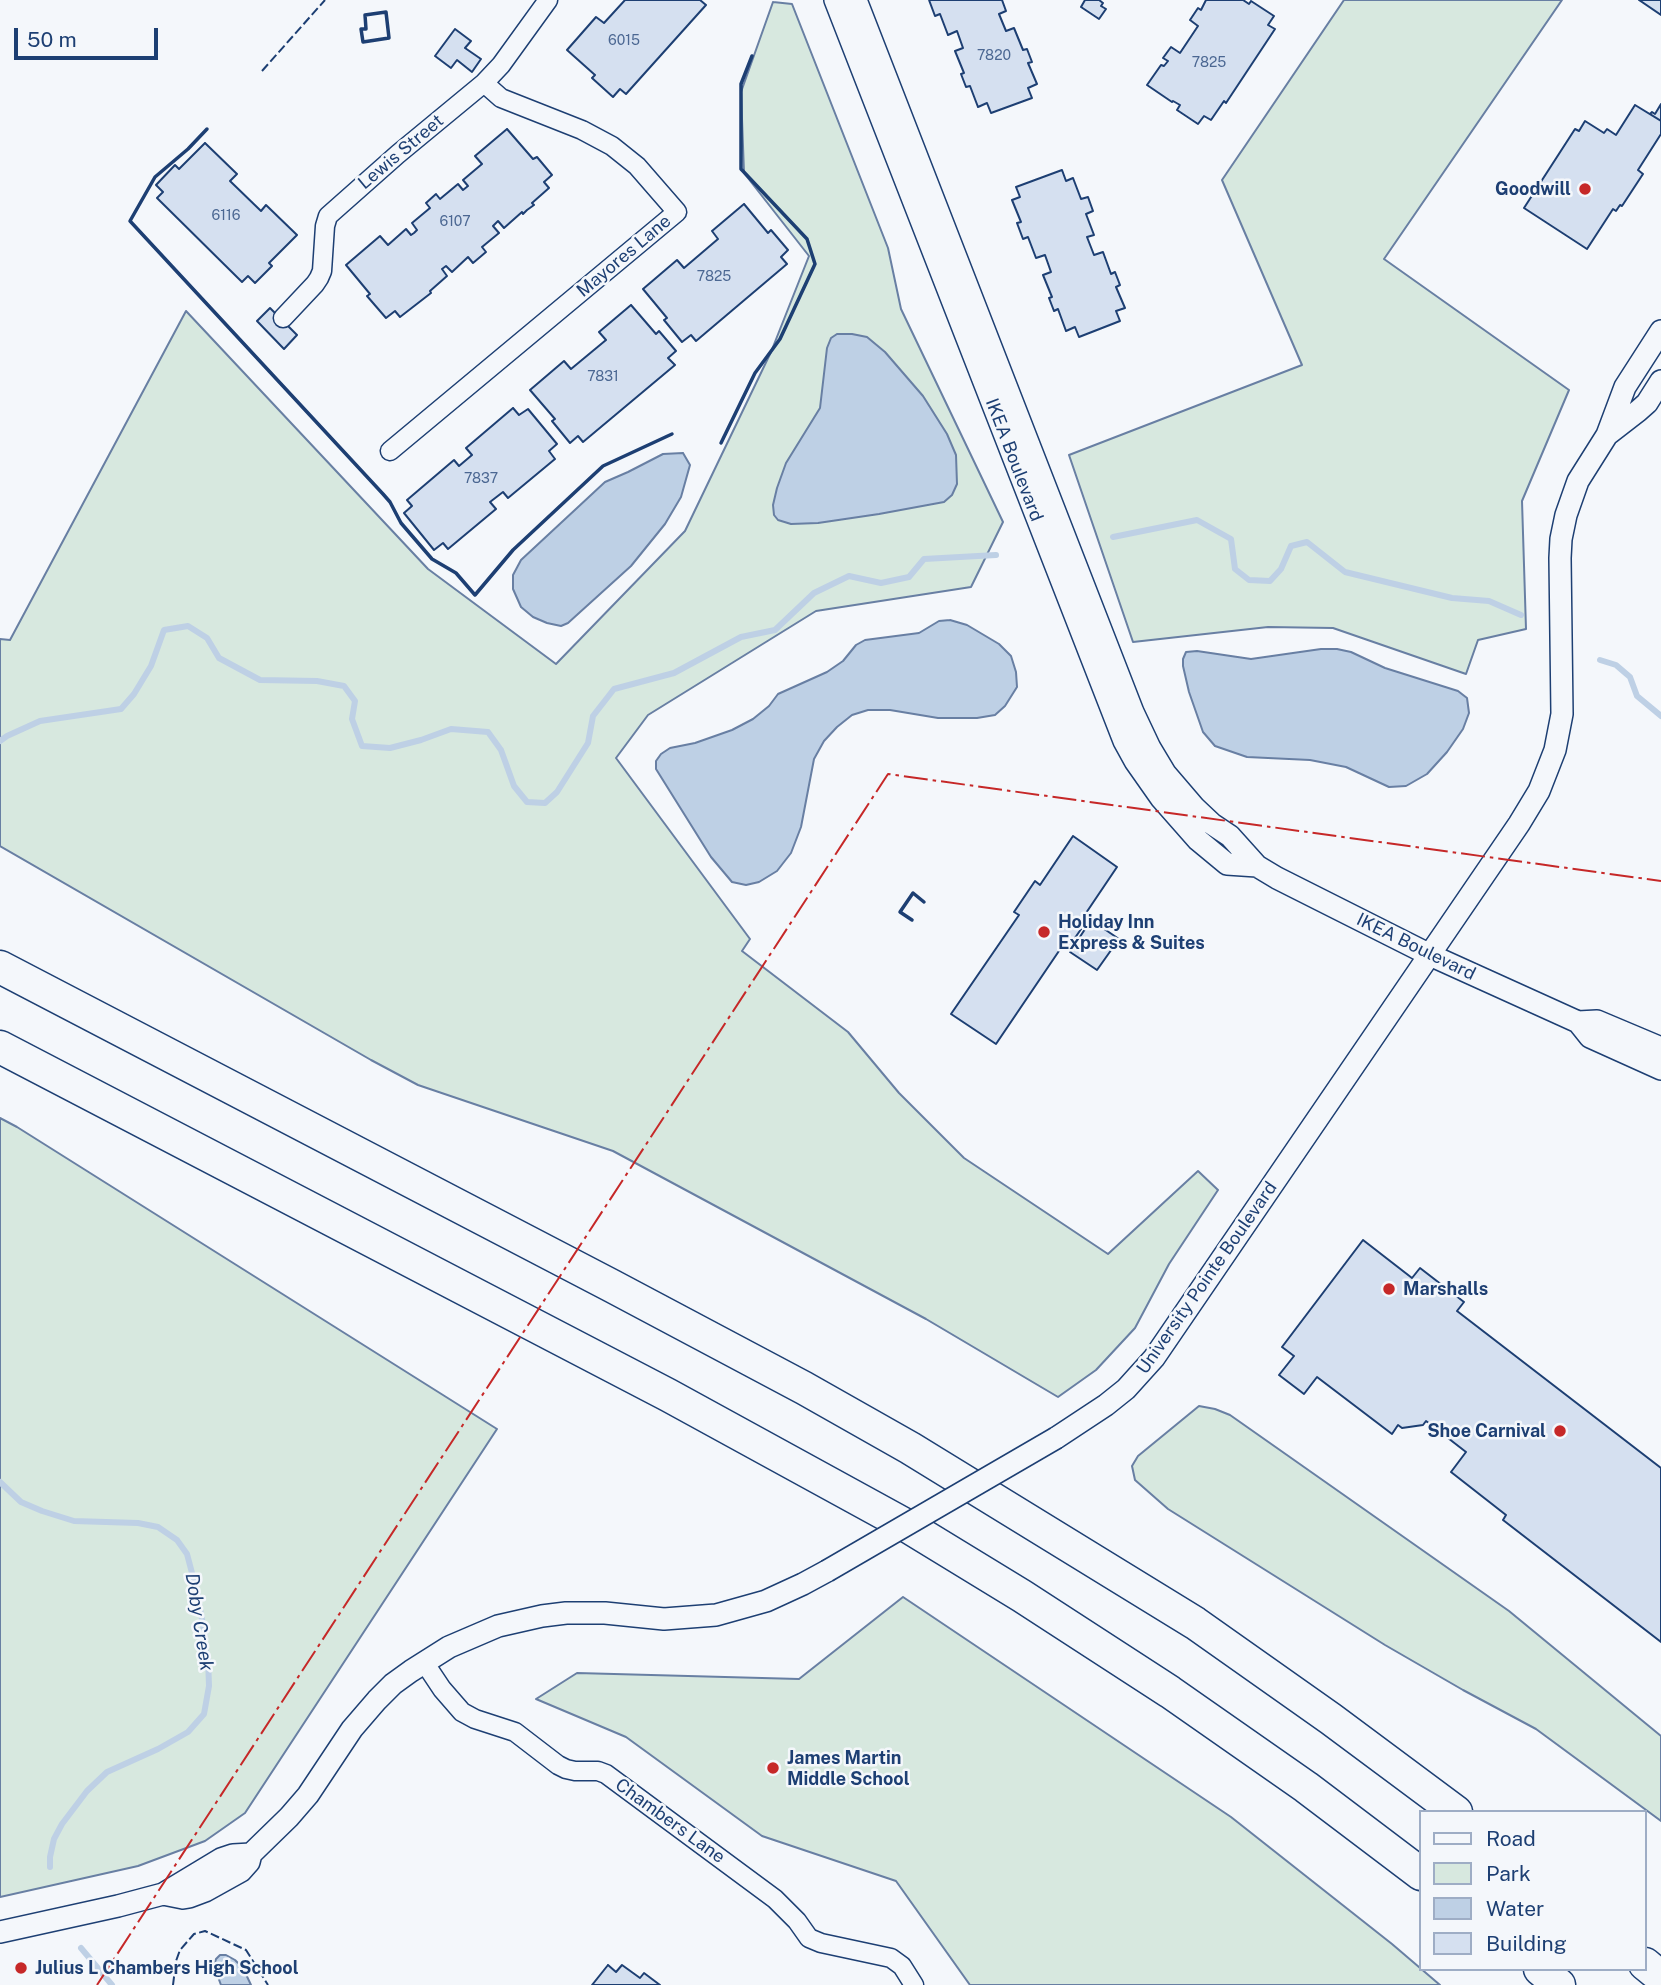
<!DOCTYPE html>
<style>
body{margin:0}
#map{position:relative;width:1661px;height:1985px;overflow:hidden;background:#f4f7fb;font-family:"Public Sans",sans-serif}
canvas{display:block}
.legend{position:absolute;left:1419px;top:1810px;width:228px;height:161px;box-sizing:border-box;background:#f4f7fb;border:2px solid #9eadc5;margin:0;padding:9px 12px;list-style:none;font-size:21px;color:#1d3f73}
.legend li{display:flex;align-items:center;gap:14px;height:35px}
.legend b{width:35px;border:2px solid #9eadc5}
.scale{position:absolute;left:14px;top:28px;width:144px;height:32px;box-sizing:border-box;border:4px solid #1d3f73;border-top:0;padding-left:9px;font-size:21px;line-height:24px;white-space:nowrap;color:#1d3f73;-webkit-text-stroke:5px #f4f7fb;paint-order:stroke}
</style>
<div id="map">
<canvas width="1661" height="1985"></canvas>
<ul class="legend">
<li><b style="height:9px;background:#f4f7fb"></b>Road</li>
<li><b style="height:19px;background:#d7e8df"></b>Park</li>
<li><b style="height:19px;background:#bed0e5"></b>Water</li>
<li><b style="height:19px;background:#d5e0f0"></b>Building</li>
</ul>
<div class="scale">50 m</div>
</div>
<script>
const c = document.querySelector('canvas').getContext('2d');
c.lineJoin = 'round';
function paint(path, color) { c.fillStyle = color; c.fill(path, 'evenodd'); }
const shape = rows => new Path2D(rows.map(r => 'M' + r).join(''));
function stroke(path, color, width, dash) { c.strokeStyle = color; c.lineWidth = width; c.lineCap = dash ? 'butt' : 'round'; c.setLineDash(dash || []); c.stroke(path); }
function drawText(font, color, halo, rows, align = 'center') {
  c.font = font + ' "Public Sans",sans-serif'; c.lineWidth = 5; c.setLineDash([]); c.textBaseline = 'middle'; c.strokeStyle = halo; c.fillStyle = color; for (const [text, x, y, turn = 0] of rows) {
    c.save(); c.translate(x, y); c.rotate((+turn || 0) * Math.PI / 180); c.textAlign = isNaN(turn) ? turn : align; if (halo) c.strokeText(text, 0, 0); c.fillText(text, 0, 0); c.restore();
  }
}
const green = shape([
 [1344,0,1562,0,1384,259,1569,390,1522,501,1526,629,1478,640,1466,674,1333,628,1268,627,1133,642,1069,455,1302,365,1222,180,1344,0],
 [773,2,792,4,888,248,901,309,1003,522,971,587,816,611,648,715,616,758,750,939,742,951,848,1032,899,1093,964,1158,1108,1254,1198,1171,1218,1190,1169,1264,1135,1328,1096,1370,1058,1397,926,1319,613,1151,418,1085,371,1060,0,846,0,639,10,640,186,311,428,569,556,664,685,531,771,352,809,256,744,173,741,92,773,2],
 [0,1118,17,1127,497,1429,245,1813,205,1841,138,1866,0,1897,0,1118],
 [1199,1406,1215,1409,1230,1415,1509,1611,1661,1736,1661,1821,1536,1729,1463,1690,1385,1645,1168,1509,1135,1480,1132,1466,1138,1456,1199,1406],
 [903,1597,1231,1817,1392,1944,1440,1985,970,1985,896,1881,762,1836,626,1737,536,1699,577,1673,799,1679,903,1597]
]);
paint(green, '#d7e8df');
stroke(green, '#687fa3', 2);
const water = shape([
 [837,334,852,334,867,337,885,352,923,396,947,434,956,455,957,484,952,495,944,502,879,514,818,523,791,524,778,520,774,515,773,505,777,488,786,463,820,408,827,348,831,338,837,334],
 [683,453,690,465,681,497,665,524,631,566,568,623,561,626,547,623,533,617,521,607,513,589,513,575,521,560,605,482,628,472,663,454,683,453],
 [950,620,967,625,999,644,1011,656,1016,672,1017,687,1005,706,995,715,977,718,938,718,890,710,868,710,852,715,837,727,824,741,814,759,801,827,791,853,777,871,759,882,746,885,732,882,711,857,656,769,656,761,661,754,670,748,695,743,732,730,753,719,769,706,778,694,827,672,843,661,856,645,865,640,919,633,939,621,950,620],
 [1321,649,1337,649,1351,652,1385,668,1458,691,1467,698,1469,713,1463,729,1447,752,1427,774,1406,786,1389,787,1346,767,1310,760,1247,757,1215,746,1203,732,1189,692,1183,666,1183,659,1186,652,1197,651,1251,659,1321,649],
 [220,1955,226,1955,235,1960,243,1968,251,1985,221,1985,214,1966,216,1959,220,1955]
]);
paint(water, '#bed0e5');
stroke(water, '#687fa3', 2);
stroke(shape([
 [1113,537,1197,520,1231,539,1235,569,1249,580,1270,581,1281,569,1291,546,1307,542,1345,572,1452,598,1489,601,1521,615],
 [1600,660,1616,665,1630,677,1637,696,1661,716],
 [0,741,7,736,40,721,121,709,134,694,151,666,164,630,188,626,207,638,219,658,260,680,317,681,344,686,355,701,352,719,362,746,390,748,421,740,451,729,488,732,501,750,514,786,527,802,545,803,557,792,588,743,593,716,614,689,674,673,741,637,775,630,814,593,849,576,881,583,909,577,924,559,996,555],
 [0,1482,21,1502,42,1511,74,1521,138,1523,158,1527,177,1540,187,1554,197,1592,205,1636,203,1643,208,1658,209,1686,204,1714,188,1732,158,1749,107,1772,87,1791,62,1824,54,1839,50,1857,50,1867],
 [81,1948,112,1985]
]), '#bed0e5', 6);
const building = shape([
 [625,0,700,0,706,5,626,94,620,89,613,97,592,78,595,75,567,50,596,17,604,23,625,0],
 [929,0,1002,0,1006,11,999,14,1006,31,1014,28,1023,50,1027,49,1032,62,1028,63,1037,84,1028,88,1032,98,991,113,987,103,978,107,970,86,966,87,961,74,964,73,955,51,963,48,957,31,948,35,940,14,935,16,929,0],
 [1085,0,1099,0,1103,3,1101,6,1106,9,1099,19,1081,7,1085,0],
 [1206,0,1243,0,1249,4,1251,1,1274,16,1268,25,1275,29,1226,103,1224,101,1211,120,1204,116,1198,124,1177,110,1180,105,1173,101,1172,102,1147,85,1161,65,1164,66,1168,61,1163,58,1171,47,1180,53,1198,26,1190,20,1198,8,1201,10,1206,0],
 [1639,0,1661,0,1661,15,1639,0],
 [455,29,471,41,465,48,481,59,472,72,457,60,451,68,435,56,455,29],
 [1661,104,1661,121,1650,114,1652,112,1655,114,1661,104],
 [1635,105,1661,121,1661,134,1638,170,1643,174,1622,206,1620,205,1616,211,1613,209,1587,249,1524,208,1575,129,1579,131,1585,121,1604,133,1607,129,1616,135,1635,105],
 [507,129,533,159,537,157,552,175,544,182,549,188,532,203,534,205,527,210,523,214,522,212,504,228,498,221,493,226,499,233,482,247,486,252,473,263,468,257,452,272,446,266,442,269,447,276,430,291,431,293,400,317,395,311,386,318,367,296,370,294,346,265,380,236,388,245,406,229,411,235,414,233,417,230,412,223,430,208,426,203,436,194,440,199,458,184,463,190,468,186,463,180,482,164,475,156,507,129],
 [205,143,237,174,230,181,261,211,266,205,297,235,269,263,272,266,255,283,248,276,242,282,157,198,163,192,156,185,175,165,179,169,205,143],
 [1062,170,1066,181,1073,178,1081,199,1088,197,1093,211,1086,214,1094,235,1087,237,1094,255,1103,252,1111,274,1115,272,1120,285,1116,287,1125,308,1116,311,1120,321,1079,337,1075,327,1066,331,1058,309,1054,311,1049,298,1052,297,1043,275,1051,272,1045,255,1036,258,1028,237,1023,239,1017,223,1021,222,1012,200,1020,197,1016,187,1062,170],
 [744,204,768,233,771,230,788,250,781,257,787,264,696,341,691,335,682,342,664,320,667,318,643,289,677,260,684,268,718,239,712,231,744,204],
 [631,305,656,334,659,331,676,351,668,358,675,365,583,442,578,436,570,443,552,421,555,419,530,390,564,361,571,369,606,340,599,332,631,305],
 [270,308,297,335,284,349,257,321,270,308],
 [513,408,519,415,528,409,557,444,549,451,555,459,508,498,503,492,490,502,496,509,448,549,443,543,434,550,404,513,412,506,407,500,454,460,459,466,472,455,466,448,513,408],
 [1073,836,1117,867,1084,916,1088,919,1068,948,1063,945,996,1044,951,1014,1019,915,1014,912,1035,881,1040,885,1073,836],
 [1091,920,1119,939,1097,970,1070,952,1091,920],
 [1363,1240,1412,1278,1420,1268,1464,1302,1457,1311,1661,1468,1661,1642,1503,1520,1506,1515,1451,1472,1466,1452,1426,1421,1423,1425,1402,1428,1398,1425,1392,1434,1317,1377,1304,1394,1279,1375,1294,1356,1282,1347,1363,1240],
 [608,1965,616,1972,622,1965,640,1978,644,1973,660,1985,592,1985,608,1965]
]);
paint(building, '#d5e0f0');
stroke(building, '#1d3f73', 2);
const minor = shape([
 [283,318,315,284,319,278,322,271,325,226,328,216,398,154,484,83,501,65,548,0],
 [390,451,677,212,637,166,612,146,582,130,501,98,484,83],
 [424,1662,442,1689,462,1712,475,1719,515,1732,558,1765,566,1769,575,1771,598,1771,606,1774,775,1899,797,1921,809,1938,821,1943,891,1958,902,1966,914,1985]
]);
const tertiary = shape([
 [835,0,1124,741,1135,761,1161,798,1198,840,1227,864,1257,866],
 [856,0,1133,712,1150,748,1165,773,1195,808,1212,824,1230,836,1257,866,1277,878,1430,955,1578,1022,1590,1037,1661,1069],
 [1607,435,1638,411,1647,403,1661,381],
 [1578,1022,1597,1021,1661,1048],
 [1056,1438,1106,1405,1126,1389,1154,1358,1519,824,1539,791,1555,750,1562,714,1560,558,1561,539,1566,515,1578,481,1607,435,1625,387,1661,331],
 [251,1854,233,1855,221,1859,163,1894,183,1898,189,1897,205,1891,241,1871,249,1862,251,1854,289,1817,308,1795,352,1729,377,1700,393,1684,411,1671,449,1647,498,1626,542,1616,566,1613,605,1613,664,1619,716,1615,766,1601,803,1584,827,1571],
 [0,1932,118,1906,163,1894]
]);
const motorway = shape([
 [0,967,612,1286,804,1388,910,1448,1195,1623,1331,1719,1456,1812],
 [0,1047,668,1395,909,1527,1022,1596,1170,1692,1306,1787,1421,1874],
 [1645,1964,1661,1977],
 [1540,1969,1559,1985]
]);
stroke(minor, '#1d3f73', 21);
stroke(tertiary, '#1d3f73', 24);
stroke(motorway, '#1d3f73', 35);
stroke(minor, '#f4f7fb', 18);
stroke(tertiary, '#f4f7fb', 21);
stroke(motorway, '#f4f7fb', 32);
const tertiaryBridge = shape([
 [827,1571,1056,1438]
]);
stroke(tertiaryBridge, '#1d3f73', 24, []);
stroke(tertiaryBridge, '#f4f7fb', 21);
stroke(shape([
 [262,71,325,0],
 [173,1985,176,1961,180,1950,194,1934,205,1931,246,1950,268,1985]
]), '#1d3f73', 2, [9, 3.5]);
stroke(shape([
 [386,12,389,38,363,42,361,29,366,29,365,15,386,12],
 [207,129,188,149,155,177,130,221,383,494,390,502,401,523,432,559,456,573,475,595,513,550,603,466,672,434],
 [721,443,755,373,780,339,815,264,807,239,741,169,741,84,752,56],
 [912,920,900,912,913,893,924,902]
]), '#1d3f73', 3.5);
stroke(shape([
 [97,1985,888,774,1661,881]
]), '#c62828', 2, [24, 5, 3.5, 5]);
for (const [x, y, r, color] of [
 [1585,189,7,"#c62828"],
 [1044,932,7,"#c62828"],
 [1389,1289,7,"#c62828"],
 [1560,1431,7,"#c62828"],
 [773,1768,7,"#c62828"],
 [21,1968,7,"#c62828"]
]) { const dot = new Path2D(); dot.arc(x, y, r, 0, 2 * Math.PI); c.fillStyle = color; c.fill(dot); stroke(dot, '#f4f7fb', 2.5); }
drawText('14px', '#4b6792', null, [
 ["6015",624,41],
 ["7820",994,56],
 ["7825",1209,63],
 ["6116",226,216],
 ["6107",455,222],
 ["7825",714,277],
 ["7831",603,377],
 ["7837",481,479]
]);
drawText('18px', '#1d3f73', '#f4f7fb', [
 ["Lewis Street",401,152,-40],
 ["Mayores Lane",624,256,-40],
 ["IKEA Boulevard",1014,460,69],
 ["IKEA Boulevard",1416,947,26],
 ["University Pointe Boulevard",1207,1278,-55],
 ["Chambers Lane",670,1821,36]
]);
drawText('bold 18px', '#1d3f73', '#f4f7fb', [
 ["Goodwill",1571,189,"right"],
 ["Holiday Inn",1058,922],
 ["Express & Suites",1058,943],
 ["Marshalls",1403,1289],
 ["Shoe Carnival",1546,1431,"right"],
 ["James Martin",787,1758],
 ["Middle School",787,1779],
 ["Julius L Chambers High School",35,1968]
], 'left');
drawText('italic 19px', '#1d3f73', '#f4f7fb', [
 ["Doby Creek",199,1622,81]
]);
</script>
